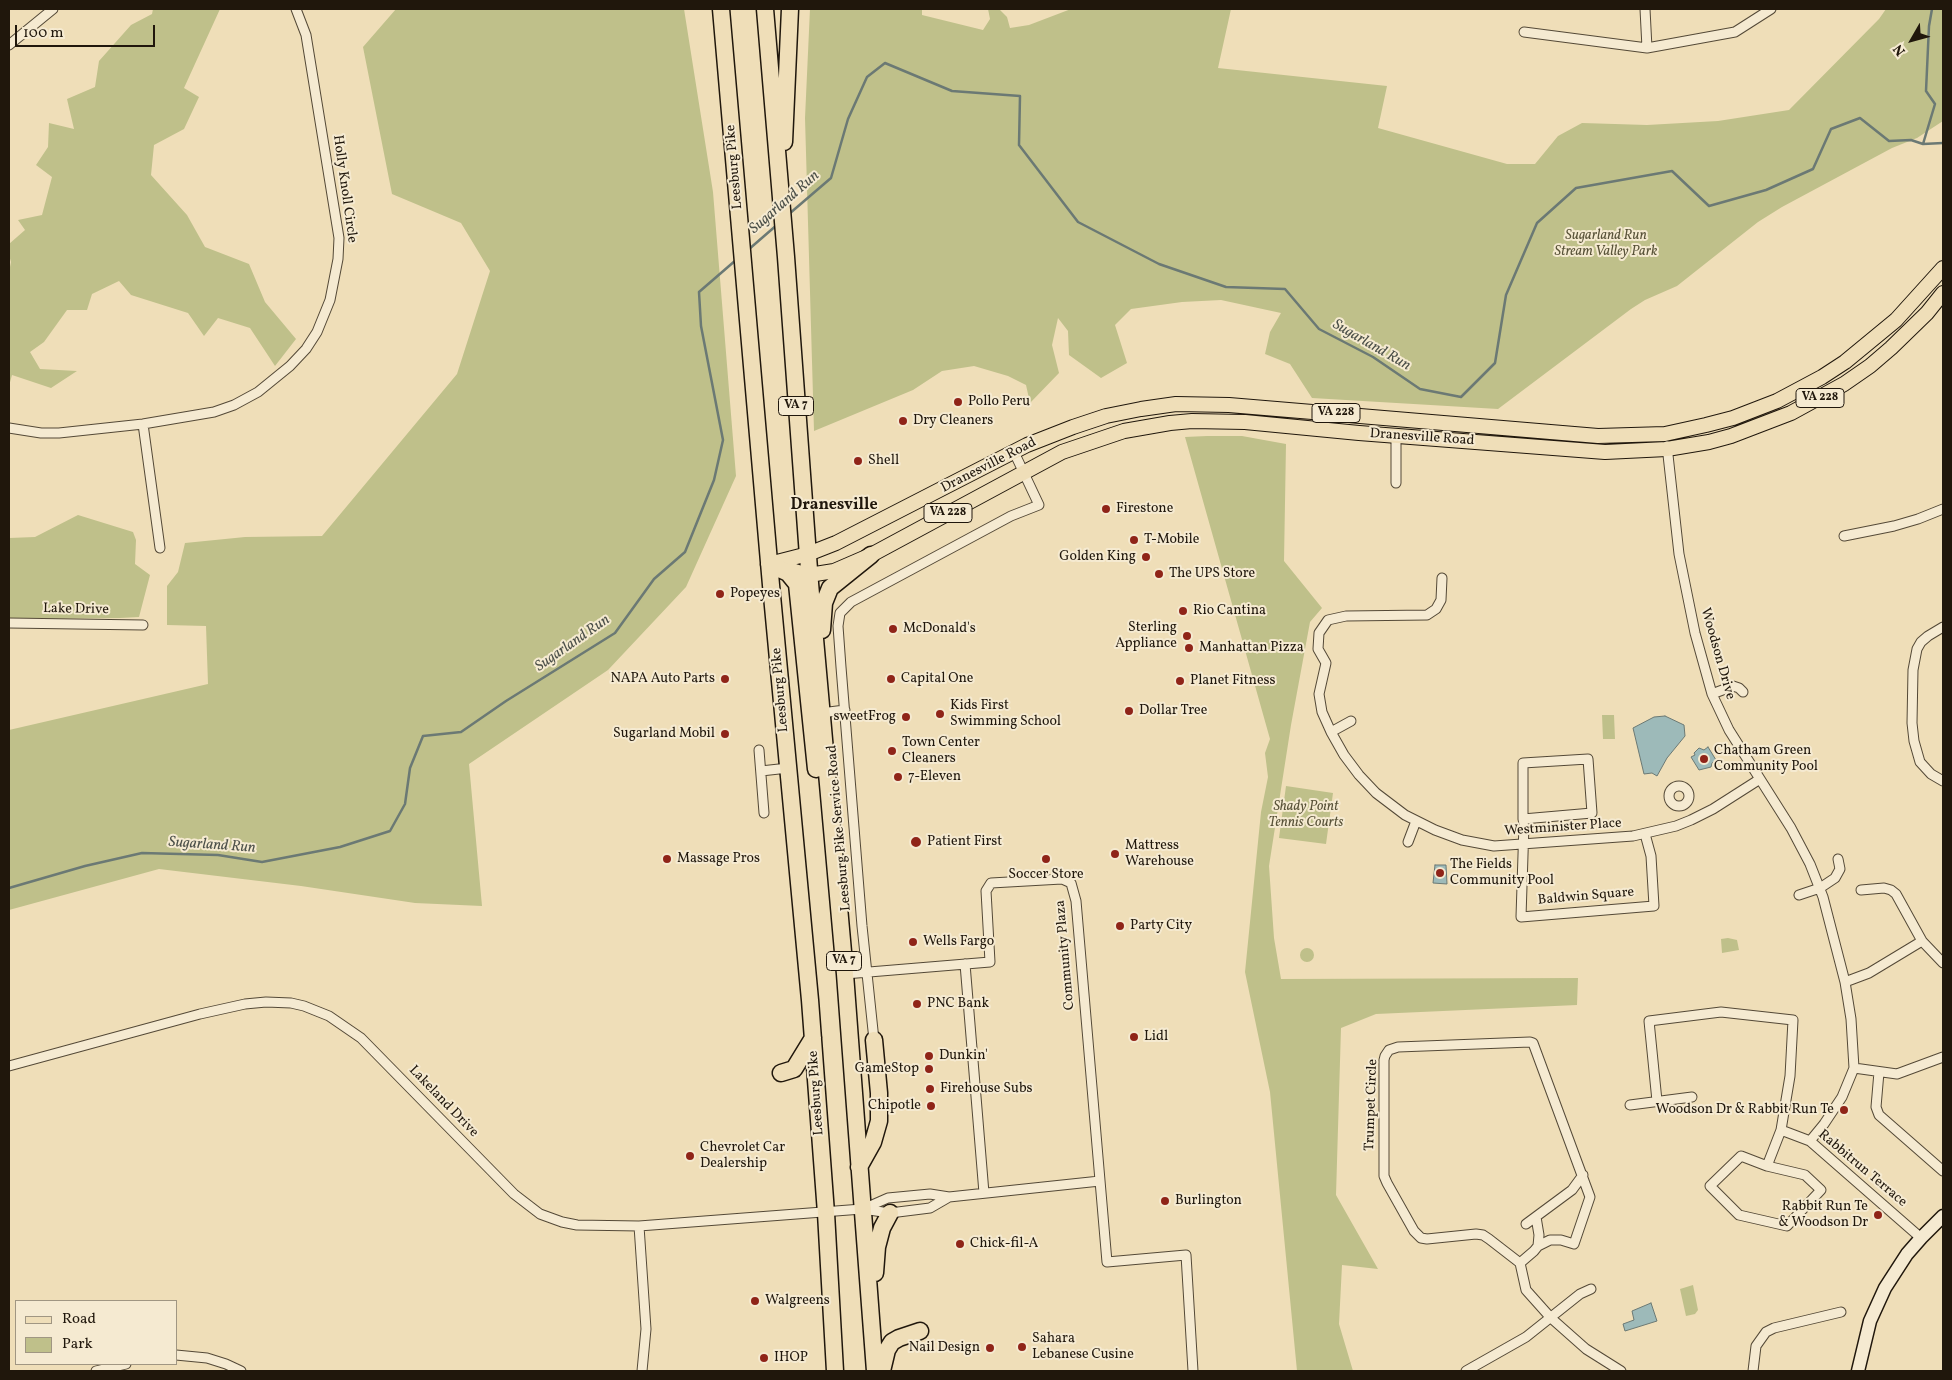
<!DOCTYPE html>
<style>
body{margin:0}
#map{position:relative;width:1952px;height:1380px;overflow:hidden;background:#efdeb8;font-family:Vollkorn,serif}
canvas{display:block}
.frame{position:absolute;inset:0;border:10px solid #20170c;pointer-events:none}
.legend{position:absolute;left:15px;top:1300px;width:162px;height:65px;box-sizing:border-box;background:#f5ead1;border:1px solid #a09682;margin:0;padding:6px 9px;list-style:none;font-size:15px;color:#20170c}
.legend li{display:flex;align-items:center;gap:10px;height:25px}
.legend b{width:25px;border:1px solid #a09682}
.north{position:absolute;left:1887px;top:15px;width:50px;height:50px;-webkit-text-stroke:4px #f5ead1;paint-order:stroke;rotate:232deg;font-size:14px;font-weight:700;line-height:20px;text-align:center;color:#20170c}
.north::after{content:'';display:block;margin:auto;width:18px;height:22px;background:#20170c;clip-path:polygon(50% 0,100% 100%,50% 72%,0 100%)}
.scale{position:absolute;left:15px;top:25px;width:140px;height:22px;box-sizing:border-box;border:2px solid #20170c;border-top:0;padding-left:6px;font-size:15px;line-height:18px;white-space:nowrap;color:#20170c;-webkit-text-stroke:4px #f5ead1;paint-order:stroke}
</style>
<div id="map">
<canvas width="1952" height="1380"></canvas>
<div class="frame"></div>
<ul class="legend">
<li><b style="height:6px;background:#efdeb8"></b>Road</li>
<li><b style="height:14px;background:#bfc08a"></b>Park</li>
</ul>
<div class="north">N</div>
<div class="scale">100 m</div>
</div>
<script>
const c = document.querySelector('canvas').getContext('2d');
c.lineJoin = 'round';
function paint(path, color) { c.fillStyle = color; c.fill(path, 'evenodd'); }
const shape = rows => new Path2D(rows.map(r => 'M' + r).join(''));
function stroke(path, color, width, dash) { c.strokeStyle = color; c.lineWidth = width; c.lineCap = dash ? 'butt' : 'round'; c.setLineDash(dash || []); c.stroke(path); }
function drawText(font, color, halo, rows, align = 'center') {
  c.font = font + ' Vollkorn,serif'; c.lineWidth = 4; c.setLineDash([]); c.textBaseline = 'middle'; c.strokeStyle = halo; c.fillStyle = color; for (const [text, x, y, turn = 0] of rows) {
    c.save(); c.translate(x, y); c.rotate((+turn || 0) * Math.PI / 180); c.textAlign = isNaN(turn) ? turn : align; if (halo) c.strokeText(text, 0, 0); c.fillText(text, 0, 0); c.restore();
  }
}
paint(shape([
 [153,9,220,9,184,88,199,97,184,129,154,145,151,175,187,215,205,247,249,264,265,302,296,339,275,366,250,328,218,318,204,336,188,313,131,295,119,281,92,294,87,310,67,310,44,342,30,352,40,369,77,371,51,388,12,375,9,386,9,272,11,262,9,255,9,244,25,230,18,220,42,215,52,177,36,165,48,147,49,123,74,129,67,99,95,87,99,61,131,25,152,14],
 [396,9,684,9,713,192,736,476,686,587,608,670,469,764,482,906,415,903,301,886,159,869,9,910,9,730,208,684,206,626,167,625,167,586,178,572,185,543,245,537,322,536,457,374,490,271,461,223,392,194,363,47],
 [810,9,922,9,922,15,983,30,990,19,988,9,999,9,1007,17,1010,28,1029,25,1071,9,1231,9,1218,68,1387,86,1378,128,1507,164,1535,164,1558,136,1582,123,1647,125,1718,121,1789,110,1879,19,1886,9,1943,9,1943,121,1917,138,1892,148,1782,207,1758,222,1677,286,1645,300,1631,309,1498,409,1312,398,1290,364,1265,354,1270,332,1281,313,1221,300,1182,302,1131,309,1115,325,1127,363,1101,378,1069,355,1068,331,1058,318,1052,345,1059,373,1030,403,1026,385,1008,376,974,366,942,371,913,390,814,431,805,118],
 [1207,436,1242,436,1286,444,1284,561,1322,608,1310,622,1291,725,1269,866,1274,938,1281,979,1578,978,1577,1005,1376,1014,1341,1028,1336,1195,1378,1269,1342,1265,1339,1324,1353,1371,1297,1371,1270,1092,1245,972,1261,812,1268,777,1265,753,1270,739,1185,437],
 [78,515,133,532,136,540,135,564,150,575,139,617,120,618,9,619,9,538,35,537],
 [1602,715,1614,715,1615,739,1603,739],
 [1286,786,1333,793,1326,844,1279,838],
 [1728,938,1737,940,1739,950,1722,953,1721,939],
 '1300 955a7 7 0 1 1 14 0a7 7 0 1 1-14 0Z',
 [1693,1285,1698,1310,1695,1314,1686,1316,1680,1289]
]), '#bfc08a');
const water = shape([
 [1665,716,1684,725,1685,736,1667,758,1657,776,1652,773,1644,774,1633,728,1654,717,1665,716],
 [1708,747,1716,760,1712,763,1711,767,1699,770,1691,757,1695,755,1694,753,1699,748,1704,750,1708,747],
 [1435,865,1446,865,1447,884,1433,883,1435,865],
 [1651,1303,1657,1321,1625,1331,1623,1324,1634,1320,1632,1311,1651,1303]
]);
paint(water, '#9dbab9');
stroke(water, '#6b7974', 1);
stroke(shape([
 [1923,144,1935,104,1926,91,1929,26,1932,9],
 [789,214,831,178,848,119,867,77,885,63,952,91,1020,96,1019,145,1078,222,1159,264,1226,287,1285,289,1319,329,1373,357,1420,389,1461,397,1495,363,1506,295,1537,223,1576,188,1672,171,1709,206,1766,190,1813,169,1831,129,1860,118,1889,141,1911,140,1923,144,1943,143],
 [748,250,778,224],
 [9,888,85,866,142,853,218,855,262,862,340,847,390,831,405,804,410,768,423,736,461,732,506,701,615,633,654,579,685,552,714,480,723,440,701,326,699,292,736,260]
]), '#6b7974', 2.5);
const street = shape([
 [1645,9,1647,48],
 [1524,32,1647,48,1735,32,1771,9],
 [9,45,53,9],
 [143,424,160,548],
 [9,428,41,433,59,433,143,424,214,412,234,405,258,392,290,366,306,349,317,332,330,300,338,259,339,238,306,35,296,9],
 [1667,446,1679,554,1695,633,1712,694,1729,730,1791,828,1810,864,1823,897,1845,982,1851,1019,1854,1068,1842,1097,1824,1124,1810,1141],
 [1396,483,1396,436],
 [1844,536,1894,526,1918,519,1943,509],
 [1442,578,1441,600,1436,609,1427,615,1346,616,1328,620,1319,633,1318,649,1326,663,1319,694,1322,712,1331,732,1344,755,1359,775,1376,793,1405,815,1435,830,1462,840,1494,846,1633,836,1676,826,1691,820,1713,809,1760,779],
 [9,623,143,625],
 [1943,627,1928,636,1921,642,1917,649,1913,670,1912,723,1914,741,1920,762,1931,774,1943,781],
 [1712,694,1733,686,1739,688,1743,692],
 [821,713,845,710],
 [1331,732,1351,721],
 [759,750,764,813],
 [761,771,788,768],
 '1669 796a10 10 0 1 1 20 0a10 10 0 1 1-20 0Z',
 [1523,819,1592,813,1588,759,1523,763,1523,819,1524,824,1521,917,1654,906,1651,856,1645,834],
 [1408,842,1416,821],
 [1861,890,1884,888,1891,890,1896,894,1922,941,1943,963],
 [1799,895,1820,888,1835,878,1840,869,1838,859],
 [965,964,984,1193],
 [845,974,990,962,986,891,991,883,1062,879,1071,883,1076,901,1107,1262,1186,1255,1193,1371],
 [1845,982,1869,973,1922,941],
 [874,1040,862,926,841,667,838,626,840,613,851,602,1011,516,1039,505,1014,452],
 [9,1066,200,1014,245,1004,266,1002,291,1003,304,1006,329,1016,361,1038,514,1194,540,1214,562,1222,577,1225,639,1226,862,1209,890,1213,930,1208,949,1197],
 [1854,1068,1897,1074,1943,1057],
 [1879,1072,1876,1107,1879,1115,1943,1171],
 [1657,1101,1649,1021,1721,1012,1793,1020,1790,1076,1781,1130,1767,1166],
 [1630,1105,1692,1097],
 [1781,1130,1810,1141,1921,1238],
 [1741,1156,1767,1166,1805,1175,1821,1190,1787,1226,1739,1215,1710,1186,1741,1156],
 [863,1209,888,1198,930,1194,949,1197,1100,1181],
 [1526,1224,1572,1190,1583,1175],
 [639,1226,646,1329,642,1371],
 [1538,1246,1550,1240,1561,1240,1574,1244,1590,1197,1533,1043,1530,1042,1398,1047,1389,1050,1385,1056,1384,1060,1384,1176,1387,1183,1414,1231,1421,1238,1427,1239,1476,1234,1483,1235,1489,1239,1520,1263,1526,1290,1551,1318,1586,1349,1621,1371],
 [1520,1263,1534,1251,1538,1246,1539,1235,1536,1217],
 [176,1355,207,1358,226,1364,241,1371],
 [96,1371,126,1364],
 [1466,1371,1526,1337,1580,1294,1591,1289],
 [1753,1371,1756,1346,1766,1332,1774,1328,1841,1312]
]);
const secondary = shape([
 [1858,1371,1870,1321,1885,1288,1907,1254,1921,1238,1943,1216]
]);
const primary = shape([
 [769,564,808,554,836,543,1027,445,1073,427,1106,416,1141,409,1176,404,1229,405,1598,436,1665,434,1706,425,1733,418,1777,401,1822,377,1845,362,1896,320,1943,268],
 [780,567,809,575,834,571,871,555,1062,452,1124,431,1170,423,1192,421,1245,422,1359,433,1605,452,1667,449,1709,442,1731,436,1791,413,1844,384,1870,366,1891,348,1927,313,1943,293]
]);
const highway = shape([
 [721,9,771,585,810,1000,826,1213,835,1371],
 [765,9,786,257,810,583,845,974,875,1371],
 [784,142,790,9],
 [769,564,788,573,797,584,816,769],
 [822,630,824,603,830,588,871,555],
 [781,1073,794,1069,813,1038],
 [859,1167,873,1142,879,1121,879,1093,874,1040],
 [875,1273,877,1247,882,1228,890,1213],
 [882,1371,887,1350,892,1342,899,1338,920,1331]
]);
stroke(street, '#544937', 11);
stroke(secondary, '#20170c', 15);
stroke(primary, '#20170c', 16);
stroke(highway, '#20170c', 19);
stroke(street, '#f5ead1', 9);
stroke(secondary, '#f5ead1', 12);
stroke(primary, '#efdeb8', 14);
stroke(highway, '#efdeb8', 16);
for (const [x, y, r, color] of [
 [958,402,5,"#8f2418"],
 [903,421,5,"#8f2418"],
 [858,461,5,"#8f2418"],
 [1106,509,5,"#8f2418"],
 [1134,540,5,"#8f2418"],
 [1146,557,5,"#8f2418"],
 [1159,574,5,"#8f2418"],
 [720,594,5,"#8f2418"],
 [1183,611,5,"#8f2418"],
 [893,629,5,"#8f2418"],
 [1187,636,5,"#8f2418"],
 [1189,648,5,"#8f2418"],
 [725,679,5,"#8f2418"],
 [891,679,5,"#8f2418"],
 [1180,681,5,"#8f2418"],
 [1129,711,5,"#8f2418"],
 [940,714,5,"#8f2418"],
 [906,717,5,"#8f2418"],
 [725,734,5,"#8f2418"],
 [892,751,5,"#8f2418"],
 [1704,759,5,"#8f2418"],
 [898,777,5,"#8f2418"],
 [916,842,6,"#8f2418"],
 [1115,854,5,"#8f2418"],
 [667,859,5,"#8f2418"],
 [1046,859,5,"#8f2418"],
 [1440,873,5,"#8f2418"],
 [1120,926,5,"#8f2418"],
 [913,942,5,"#8f2418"],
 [917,1004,5,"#8f2418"],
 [1134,1037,5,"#8f2418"],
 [929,1056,5,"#8f2418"],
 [929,1069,5,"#8f2418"],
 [930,1089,5,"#8f2418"],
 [931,1106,5,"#8f2418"],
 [1844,1110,5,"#8f2418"],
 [690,1156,5,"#8f2418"],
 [1165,1201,5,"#8f2418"],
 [1878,1215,5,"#8f2418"],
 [960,1244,5,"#8f2418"],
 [755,1301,5,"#8f2418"],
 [1022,1347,5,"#8f2418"],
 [990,1348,5,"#8f2418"],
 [764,1358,5,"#8f2418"]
]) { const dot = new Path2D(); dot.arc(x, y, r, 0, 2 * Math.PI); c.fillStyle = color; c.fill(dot); stroke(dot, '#f5ead1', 2); }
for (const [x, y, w] of [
 [1820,398,48],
 [796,406,35],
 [1336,413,48],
 [948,513,48],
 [844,961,35]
]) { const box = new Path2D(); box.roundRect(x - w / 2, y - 9.5, w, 19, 4); c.fillStyle = '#f5ead1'; c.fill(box); stroke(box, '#20170c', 1); }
drawText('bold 12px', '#20170c', null, [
 ["VA 228",1820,398],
 ["VA 7",796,406],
 ["VA 228",1336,413],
 ["VA 228",948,513],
 ["VA 7",844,961]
]);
drawText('14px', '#20170c', '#f5ead1', [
 ["Leesburg Pike",735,167,-95],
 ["Holly Knoll Circle",344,189,82],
 ["Dranesville Road",1422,438,4],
 ["Dranesville Road",989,466,-27],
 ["Lake Drive",76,610,1],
 ["Woodson Drive",1717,654,74],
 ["Leesburg Pike",781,690,-95],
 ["Leesburg Pike Service Road",840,828,-95],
 ["Westminister Place",1563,828,-4],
 ["Baldwin Square",1586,897,-5],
 ["Community Plaza",1066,955,-95],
 ["Leesburg Pike",817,1093,-94],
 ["Lakeland Drive",443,1102,46],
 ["Trumpet Circle",1372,1105,-88],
 ["Rabbitrun Terrace",1862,1169,40]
]);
drawText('italic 14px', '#585238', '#f5ead1', [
 ["Sugarland Run",1606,236],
 ["Stream Valley Park",1606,252],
 ["Shady Point",1306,807],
 ["Tennis Courts",1306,823]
]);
drawText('14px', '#20170c', '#f5ead1', [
 ["Pollo Peru",968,402],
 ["Dry Cleaners",913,421],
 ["Shell",868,461],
 ["Firestone",1116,509],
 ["T-Mobile",1144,540],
 ["Golden King",1136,557,"right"],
 ["The UPS Store",1169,574],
 ["Popeyes",730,594],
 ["Rio Cantina",1193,611],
 ["Sterling",1177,628,"right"],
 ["Appliance",1177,644,"right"],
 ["McDonald's",903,629],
 ["Manhattan Pizza",1199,648],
 ["NAPA Auto Parts",715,679,"right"],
 ["Capital One",901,679],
 ["Planet Fitness",1190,681],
 ["Kids First",950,706],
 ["Swimming School",950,722],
 ["Dollar Tree",1139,711],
 ["sweetFrog",896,717,"right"],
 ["Sugarland Mobil",715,734,"right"],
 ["Town Center",902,743],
 ["Cleaners",902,759],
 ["Chatham Green",1714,751],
 ["Community Pool",1714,767],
 ["7-Eleven",908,777],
 ["Patient First",927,842],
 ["Mattress",1125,846],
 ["Warehouse",1125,862],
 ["Massage Pros",677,859],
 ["The Fields",1450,865],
 ["Community Pool",1450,881],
 ["Soccer Store",1046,875,"center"],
 ["Party City",1130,926],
 ["Wells Fargo",923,942],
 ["PNC Bank",927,1004],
 ["Lidl",1144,1037],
 ["Dunkin'",939,1056],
 ["GameStop",919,1069,"right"],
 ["Firehouse Subs",940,1089],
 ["Chipotle",921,1106,"right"],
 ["Woodson Dr & Rabbit Run Te",1834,1110,"right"],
 ["Chevrolet Car",700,1148],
 ["Dealership",700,1164],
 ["Burlington",1175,1201],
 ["Rabbit Run Te",1868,1207,"right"],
 ["& Woodson Dr",1868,1223,"right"],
 ["Chick-fil-A",970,1244],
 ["Walgreens",765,1301],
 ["Sahara",1032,1339],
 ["Lebanese Cusine",1032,1355],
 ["Nail Design",980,1348,"right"],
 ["IHOP",774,1358]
], 'left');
drawText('italic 15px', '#4c5049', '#f5ead1', [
 ["Sugarland Run",785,203,-41],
 ["Sugarland Run",1371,346,30],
 ["Sugarland Run",573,644,-35],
 ["Sugarland Run",212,846,4]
]);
drawText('bold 16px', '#20170c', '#f5ead1', [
 ["Dranesville",834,506]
]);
</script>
